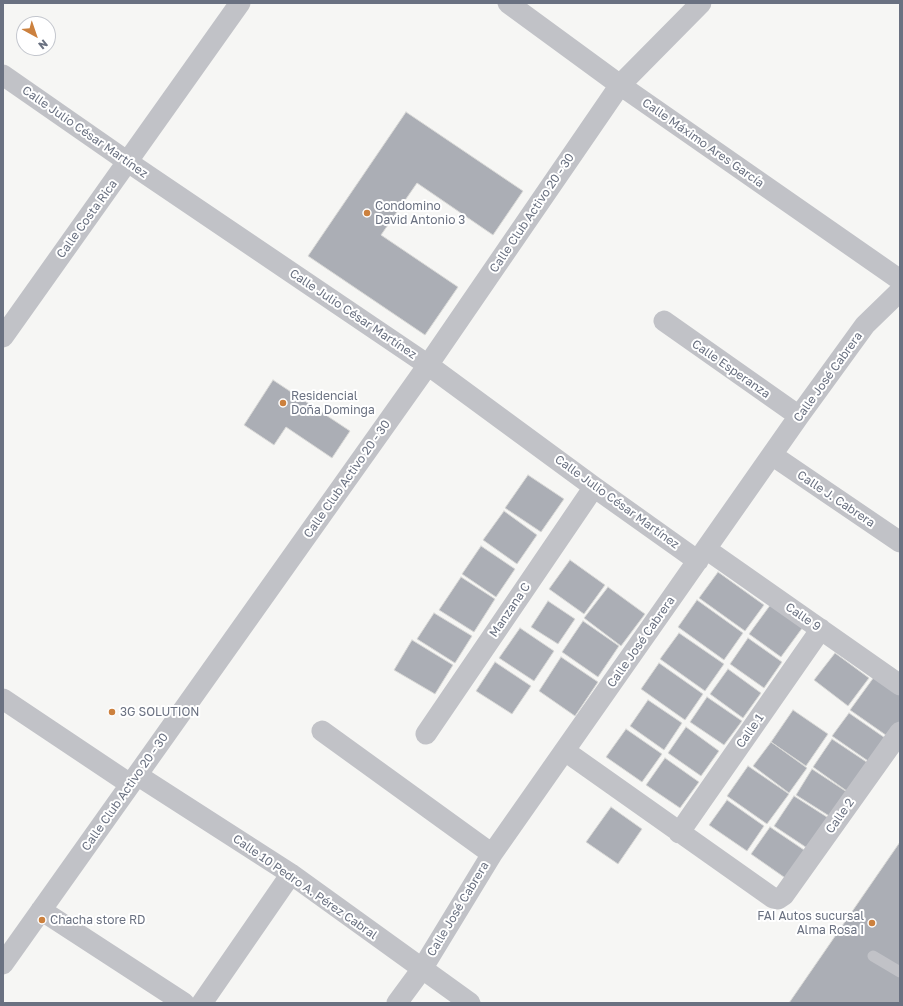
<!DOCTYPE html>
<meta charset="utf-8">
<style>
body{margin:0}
#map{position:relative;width:903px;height:1006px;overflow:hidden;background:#f6f6f4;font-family:"Golos Text",sans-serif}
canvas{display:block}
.frame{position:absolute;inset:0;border:4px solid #6a7181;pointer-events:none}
.north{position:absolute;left:16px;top:16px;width:40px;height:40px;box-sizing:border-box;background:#fff;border:1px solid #c3c6cd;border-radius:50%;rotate:140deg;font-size:11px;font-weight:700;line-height:16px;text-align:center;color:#6a7181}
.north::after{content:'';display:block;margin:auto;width:14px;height:18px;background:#cc813e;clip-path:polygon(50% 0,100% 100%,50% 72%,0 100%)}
</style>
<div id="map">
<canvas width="903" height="1006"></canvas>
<div class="frame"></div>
<div class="north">N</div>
</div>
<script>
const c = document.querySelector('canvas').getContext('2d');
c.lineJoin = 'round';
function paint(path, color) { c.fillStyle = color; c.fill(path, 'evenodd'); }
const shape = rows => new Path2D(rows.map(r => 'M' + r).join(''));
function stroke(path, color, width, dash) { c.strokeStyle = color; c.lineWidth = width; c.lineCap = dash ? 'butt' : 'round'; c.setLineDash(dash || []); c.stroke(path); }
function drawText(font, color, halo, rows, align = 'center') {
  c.font = font + ' "Golos Text",sans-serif'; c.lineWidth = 4; c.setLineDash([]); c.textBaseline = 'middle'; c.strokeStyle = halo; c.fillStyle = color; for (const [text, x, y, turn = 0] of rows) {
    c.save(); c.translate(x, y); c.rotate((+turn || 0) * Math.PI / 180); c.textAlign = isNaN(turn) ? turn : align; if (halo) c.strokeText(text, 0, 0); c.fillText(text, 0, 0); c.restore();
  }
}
const building = shape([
 [406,112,523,191,493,235,417,183,381,235,458,287,425,335,308,256,406,112],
 [273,380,350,431,332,458,286,427,274,445,244,425,273,380],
 [528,475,564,499,541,532,505,508,528,475],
 [504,511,537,535,517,564,483,540,504,511],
 [481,546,515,569,496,597,462,574,481,546],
 [570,560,605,585,584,614,549,589,570,560],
 [718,572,764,605,745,631,699,598,718,572],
 [461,577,495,599,474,632,439,610,461,577],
 [608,587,645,614,621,646,584,618,608,587],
 [697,600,743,633,724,660,678,627,697,600],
 [548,601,575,619,558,644,531,627,548,601],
 [771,604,803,627,781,657,749,634,771,604],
 [434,613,472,636,455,663,417,639,434,613],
 [583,621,619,646,598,677,562,652,583,621],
 [520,628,554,651,534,681,499,658,520,628],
 [679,633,724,664,705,691,660,659,679,633],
 [748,638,782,662,764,688,730,664,748,638],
 [412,640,453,665,435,694,394,670,412,640],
 [835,653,869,678,848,706,814,680,835,653],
 [561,657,598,682,575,716,539,691,561,657],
 [495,662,531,686,512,714,476,691,495,662],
 [659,663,703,694,685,720,641,689,659,663],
 [728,669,761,693,743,718,710,694,728,669],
 [874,677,900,695,900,724,890,738,850,710,874,677],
 [707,697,742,721,724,745,690,722,707,697],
 [648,700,682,723,664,750,630,726,648,700],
 [793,710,828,734,806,766,771,742,793,710],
 [849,713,888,740,871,763,832,736,849,713],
 [686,727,719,751,701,776,668,753,686,727],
 [626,729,662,754,642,782,606,757,626,729],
 [832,739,871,765,851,794,813,767,832,739],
 [771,742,807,768,789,793,753,766,771,742],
 [665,758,699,782,680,808,646,785,665,758],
 [748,766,789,794,767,824,727,796,748,766],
 [812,769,850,794,834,819,796,795,812,769],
 [794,796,830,819,810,850,774,826,794,796],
 [727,800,764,826,747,851,709,825,727,800],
 [611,807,642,829,618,864,586,842,611,807],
 [770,827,810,854,791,882,751,854,770,827],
 [900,842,900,1003,789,1003,900,842]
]);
paint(building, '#abaeb5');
stroke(building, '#d8d8d6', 1);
stroke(shape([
 [873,956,900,972]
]), '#c1c2c7', 11);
stroke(shape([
 [508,3,620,85,900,280],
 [3,75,128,162,428,365,594,487,698,561],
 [664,321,799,416],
 [3,337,240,3],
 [772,455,900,542],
 [706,549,900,685],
 [3,699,130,784],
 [322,731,492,854],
 [426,734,594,487],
 [565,751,773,898,778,899,784,895,900,732],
 [137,775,291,874,470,1003],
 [679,833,821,629],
 [41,910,184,1003],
 [3,964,428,365,620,85,701,3],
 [202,1003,291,874],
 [397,1003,422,969,492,854,799,416,865,325,900,291]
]), '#c1c2c7', 21);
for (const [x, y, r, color] of [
 [367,213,4,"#cc813e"],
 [283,403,4,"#cc813e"],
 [112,712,4,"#cc813e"],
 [42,920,4,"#cc813e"],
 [872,923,4,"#cc813e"]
]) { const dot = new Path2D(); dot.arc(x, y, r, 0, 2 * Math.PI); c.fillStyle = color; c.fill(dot); stroke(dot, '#fff', 1.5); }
drawText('12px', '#6a7181', '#fff', [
 ["Calle Julio César Martínez",85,132,35],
 ["Calle Máximo Ares García",703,143,35],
 ["Calle Club Activo 20 - 30",532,213,-56],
 ["Calle Costa Rica",87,219,-54],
 ["Calle Julio César Martínez",353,314,34],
 ["Calle Esperanza",731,369,35],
 ["Calle José Cabrera",828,377,-54],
 ["Calle Club Activo 20 - 30",347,479,-55],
 ["Calle J. Cabrera",836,499,34],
 ["Calle Julio César Martínez",617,502,36],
 ["Manzana C",510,610,-56],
 ["Calle 9",803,617,35],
 ["Calle José Cabrera",641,642,-55],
 ["Calle 1",750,731,-55],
 ["Calle Club Activo 20 - 30",125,792,-55],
 ["Calle 2",840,816,-55],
 ["Calle 10 Pedro A. Pérez Cabral",305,887,35],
 ["Calle José Cabrera",458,909,-59]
]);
drawText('12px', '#6a7181', '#fff', [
 ["Condomino",375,206],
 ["David Antonio 3",375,220],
 ["Residencial",291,396],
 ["Doña Dominga",291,410],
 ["3G SOLUTION",120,712],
 ["FAI Autos sucursal",864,916,"right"],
 ["Alma Rosa I",864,930,"right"],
 ["Chacha store RD",50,920]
], 'left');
</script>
